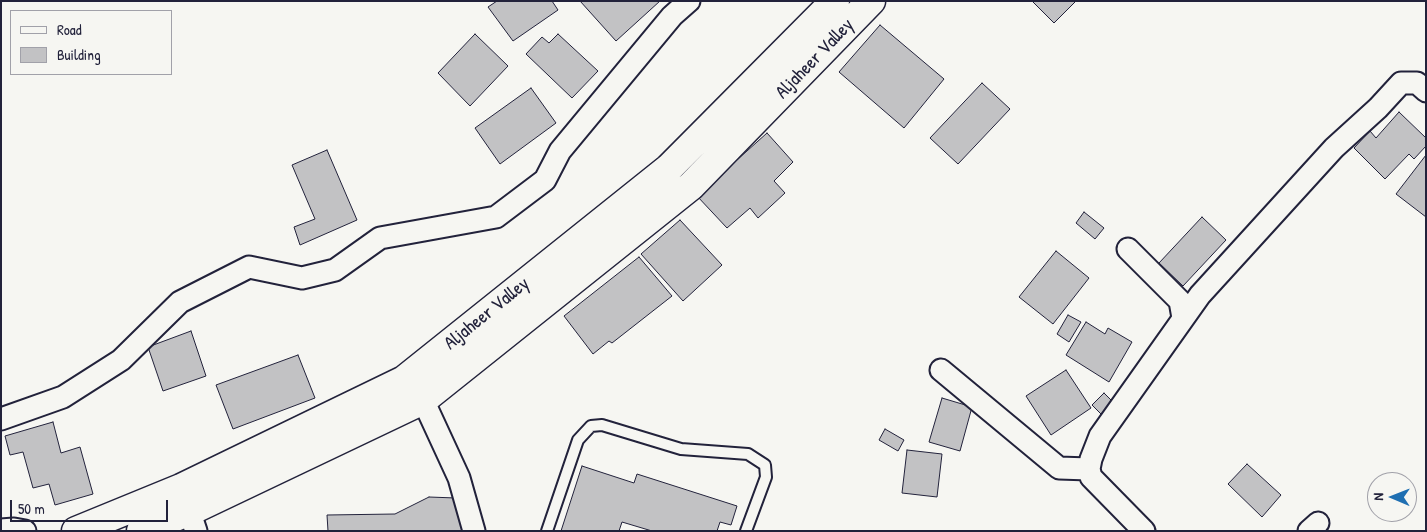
<!DOCTYPE html>
<style>
body{margin:0}
#map{position:relative;width:1427px;height:532px;overflow:hidden;background:#f6f6f2;font-family:"Patrick Hand",sans-serif}
canvas{display:block}
.frame{position:absolute;inset:0;border:2px solid #22223b;pointer-events:none}
.legend{position:absolute;left:10px;top:10px;width:162px;height:65px;box-sizing:border-box;background:#f6f6f2;border:1px solid #a1a1a9;margin:0;padding:6px 9px;list-style:none;font-size:15px;color:#22223b}
.legend li{display:flex;align-items:center;gap:10px;height:25px}
.legend b{width:25px;border:1px solid #a1a1a9}
.north{position:absolute;left:1367px;top:472px;width:50px;height:50px;box-sizing:border-box;background:#f6f6f2;border:1px solid #a1a1a9;border-radius:50%;rotate:271deg;font-size:14px;font-weight:700;line-height:20px;text-align:center;color:#22223b}
.north::after{content:'';display:block;margin:auto;width:18px;height:22px;background:#1f6fb2;clip-path:polygon(50% 0,100% 100%,50% 72%,0 100%)}
.scale{position:absolute;left:10px;top:500px;width:158px;height:22px;box-sizing:border-box;border:2px solid #22223b;border-top:0;padding-left:6px;font-size:15px;line-height:18px;white-space:nowrap;color:#22223b;-webkit-text-stroke:4px #f6f6f2;paint-order:stroke}
</style>
<div id="map">
<canvas width="1427" height="532"></canvas>
<div class="frame"></div>
<ul class="legend">
<li><b style="height:6px;background:#f6f6f2"></b>Road</li>
<li><b style="height:14px;background:#c2c2c4"></b>Building</li>
</ul>
<div class="north">N</div>
<div class="scale">50 m</div>
</div>
<script>
const c = document.querySelector('canvas').getContext('2d');
c.lineJoin = 'round';
function paint(path, color) { c.fillStyle = color; c.fill(path, 'evenodd'); }
const shape = rows => new Path2D(rows.map(r => 'M' + r).join(''));
function stroke(path, color, width, dash) { c.strokeStyle = color; c.lineWidth = width; c.lineCap = dash ? 'butt' : 'round'; c.setLineDash(dash || []); c.stroke(path); }
function drawText(font, color, halo, rows, align = 'center') {
  c.font = font + ' "Patrick Hand",sans-serif'; c.lineWidth = 4; c.setLineDash([]); c.textBaseline = 'middle'; c.strokeStyle = halo; c.fillStyle = color; for (const [text, x, y, turn = 0] of rows) {
    c.save(); c.translate(x, y); c.rotate((+turn || 0) * Math.PI / 180); c.textAlign = isNaN(turn) ? turn : align; if (halo) c.strokeText(text, 0, 0); c.fillText(text, 0, 0); c.restore();
  }
}
const building = shape([
 [497,1,552,1,558,10,513,41,488,7,497,1],
 [580,1,660,1,616,41,580,1],
 [1032,1,1076,1,1054,23,1032,1],
 [880,25,944,79,904,128,839,72,880,25],
 [475,34,508,66,470,106,438,73,475,34],
 [558,34,598,71,572,98,526,54,542,37,549,43,558,34],
 [982,83,1010,109,958,164,930,138,982,83],
 [531,88,556,123,500,164,475,128,531,88],
 [1399,112,1426,138,1426,146,1414,159,1409,154,1385,179,1354,148,1370,131,1376,138,1399,112],
 [767,133,793,162,774,181,785,193,758,218,750,208,727,228,697,196,767,133],
 [327,150,357,220,300,245,294,227,315,219,292,165,327,150],
 [1426,155,1426,217,1396,194,1426,155],
 [1084,212,1104,228,1095,239,1076,223,1084,212],
 [1202,217,1226,240,1183,286,1159,263,1202,217],
 [680,220,722,265,683,301,641,254,680,220],
 [1056,251,1089,278,1053,324,1019,297,1056,251],
 [639,257,672,296,612,343,609,341,593,354,564,316,639,257],
 [1068,315,1081,322,1069,342,1057,334,1068,315],
 [1086,322,1105,334,1108,328,1132,342,1109,382,1066,355,1086,322],
 [191,331,206,376,163,391,148,347,191,331],
 [298,355,315,398,233,429,216,385,298,355],
 [1066,370,1091,408,1051,435,1026,396,1066,370],
 [1104,393,1117,406,1105,418,1092,405,1104,393],
 [942,398,972,407,960,451,929,442,942,398],
 [53,422,61,453,80,447,93,494,55,505,49,484,33,488,23,452,10,455,5,436,53,422],
 [885,429,904,440,898,451,879,440,885,429],
 [907,450,942,454,937,497,902,493,907,450],
 [1247,464,1281,495,1262,517,1228,484,1247,464],
 [582,466,634,483,637,474,737,506,731,525,720,522,717,531,652,531,622,522,619,531,561,531,582,466],
 [429,497,456,498,462,531,328,531,327,515,395,514,429,497]
]);
paint(building, '#c2c2c4');
stroke(building, '#22223b', 1);
const lane = shape([
 [547,531,578,440,591,426,602,425,681,449,748,454,765,465,766,477,746,531]
]);
const street = shape([
 [1128,249,1180,301,1183,318],
 [941,370,1059,468,1089,469],
 [413,390,423,400,459,478,474,531],
 [1,419,63,397,121,360,180,302,249,267,302,278,335,270,380,238,496,217,545,180,560,151,672,16,689,1],
 [185,498,196,531],
 [1,530,14,529,25,531],
 [1144,531,1091,477,1089,469,1091,459,1100,436,1200,295,1334,148,1378,108,1401,83,1417,83,1426,91],
 [1309,531,1318,523]
]);
const secondary = shape([
 [76,531,181,488,404,380,669,168,835,1],
 [141,531,190,511,423,400,691,186,871,1]
]);
stroke(lane, '#22223b', 14);
stroke(street, '#22223b', 25);
stroke(secondary, '#22223b', 31);
stroke(lane, '#f6f6f2', 10);
stroke(street, '#f6f6f2', 21);
stroke(secondary, '#f6f6f2', 28);
drawText('19px', '#22223b', '#f6f6f2', [
 ["Aljaheer Valley",815,59,-46],
 ["Aljaheer Valley",487,314,-39]
]);
</script>
